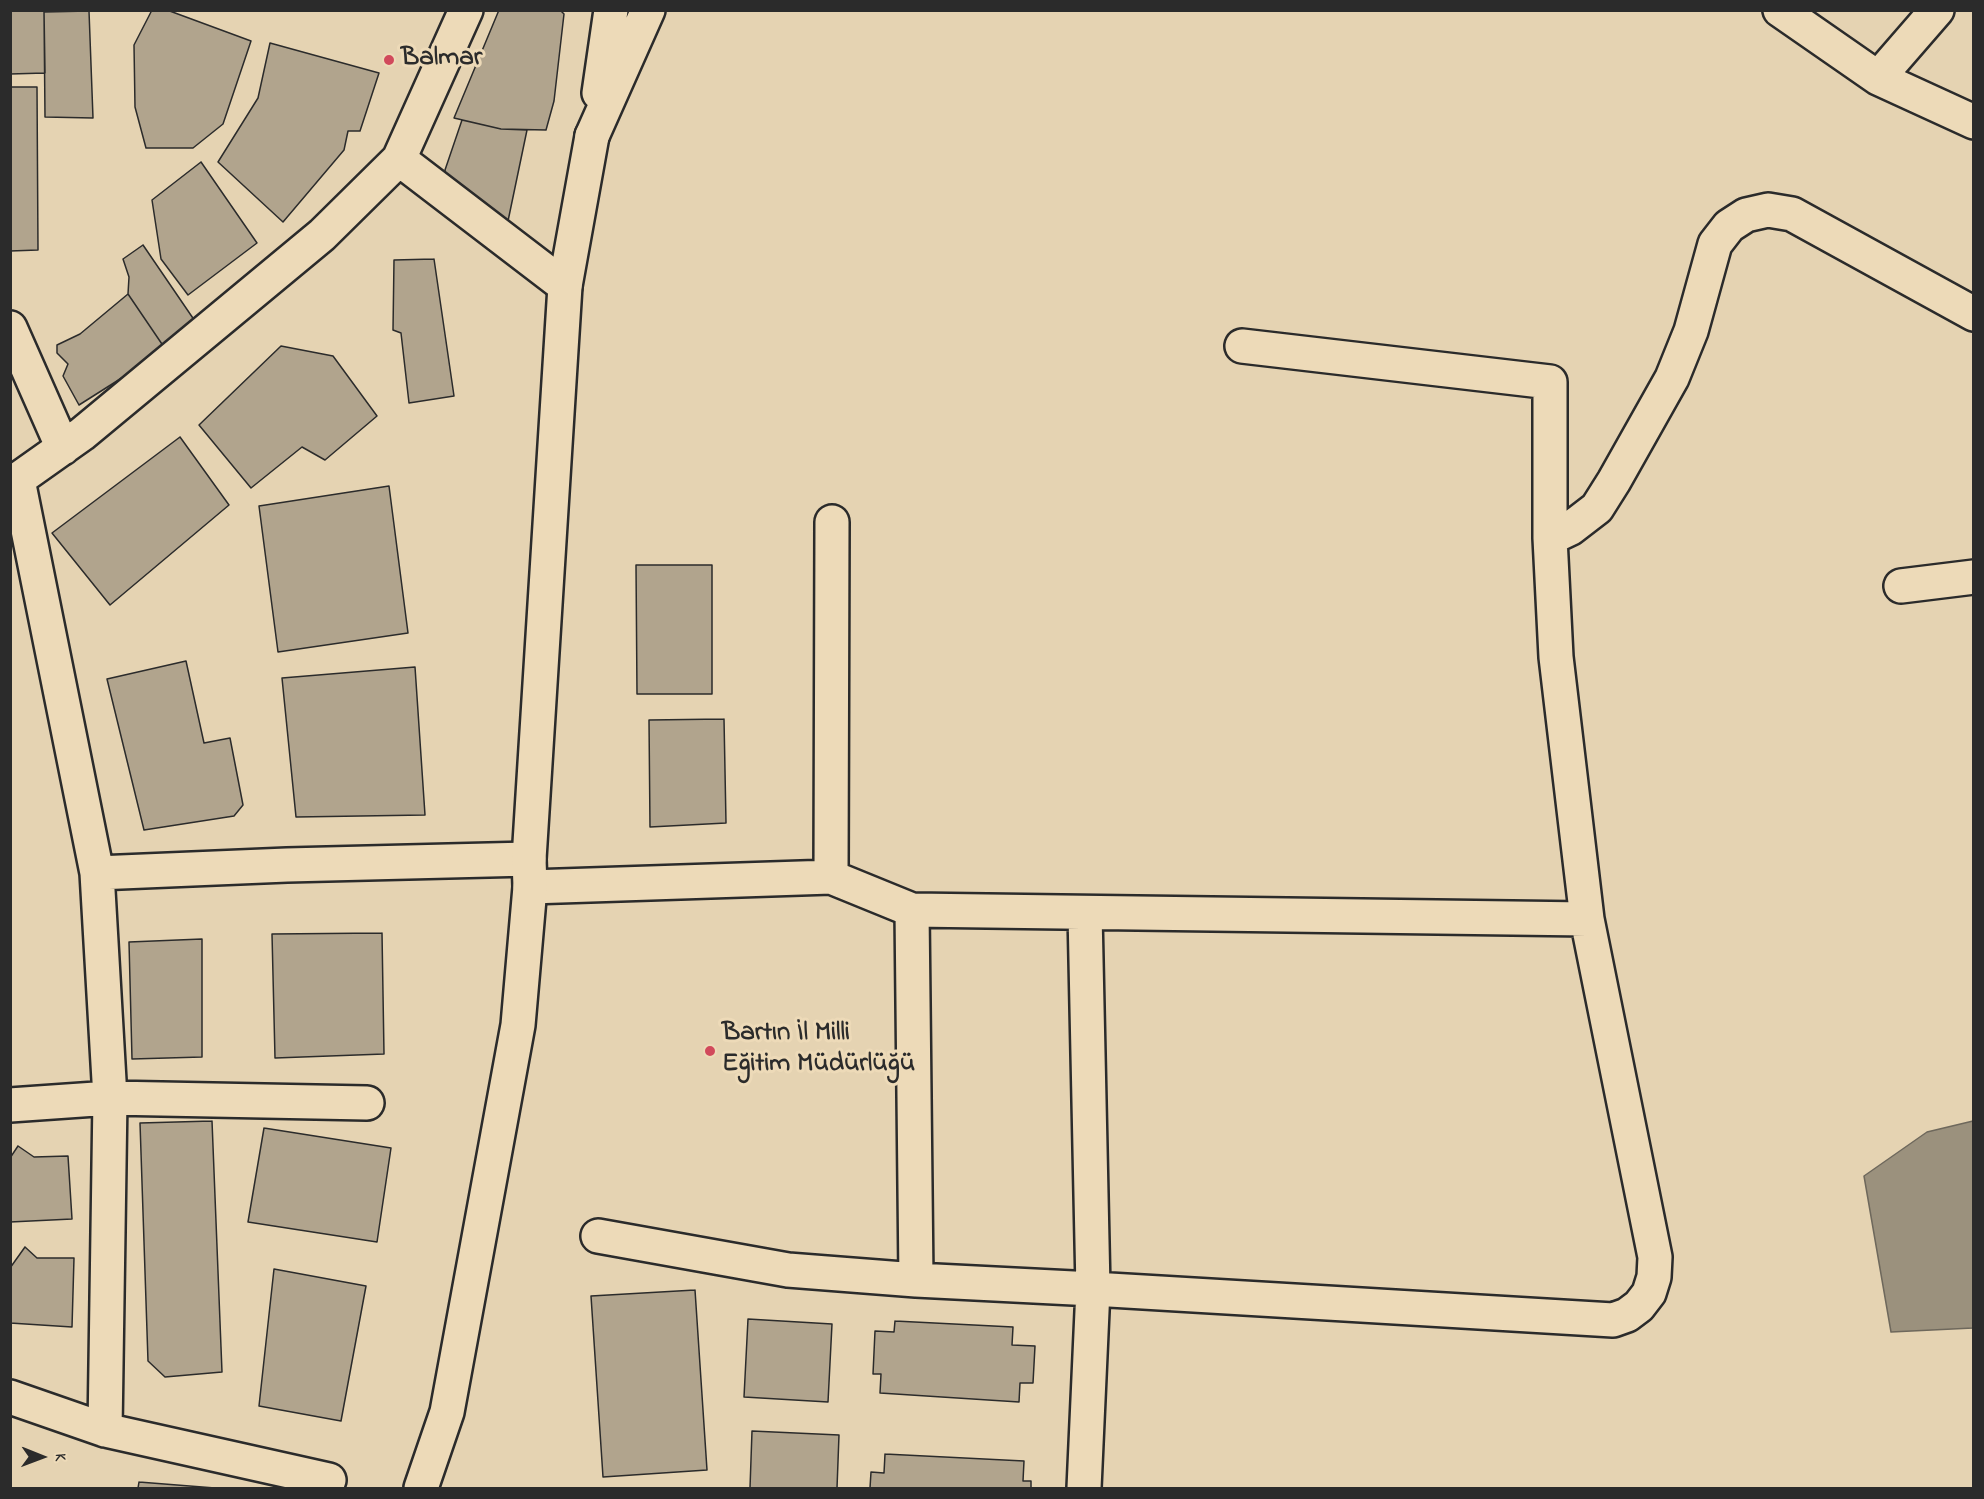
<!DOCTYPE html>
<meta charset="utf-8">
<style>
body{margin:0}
#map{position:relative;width:1984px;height:1499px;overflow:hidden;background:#e5d3b2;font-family:"Indie Flower",sans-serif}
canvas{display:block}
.frame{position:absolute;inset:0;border:12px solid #2b2b2b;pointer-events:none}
.north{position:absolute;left:12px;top:1427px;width:60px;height:60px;-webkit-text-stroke:4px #eddab8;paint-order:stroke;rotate:91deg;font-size:16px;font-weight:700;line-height:24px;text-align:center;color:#2b2b2b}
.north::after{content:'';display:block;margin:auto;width:21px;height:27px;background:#2b2b2b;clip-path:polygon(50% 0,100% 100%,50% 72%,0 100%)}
</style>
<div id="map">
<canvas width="1984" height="1499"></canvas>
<div class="frame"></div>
<div class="north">K</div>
</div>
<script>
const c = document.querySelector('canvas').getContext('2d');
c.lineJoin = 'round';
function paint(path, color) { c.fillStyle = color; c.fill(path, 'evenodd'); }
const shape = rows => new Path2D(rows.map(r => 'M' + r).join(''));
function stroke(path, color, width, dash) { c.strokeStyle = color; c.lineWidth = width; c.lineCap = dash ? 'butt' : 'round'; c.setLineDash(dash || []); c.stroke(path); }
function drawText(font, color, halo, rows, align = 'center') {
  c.font = font + ' "Indie Flower",sans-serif'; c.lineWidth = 6; c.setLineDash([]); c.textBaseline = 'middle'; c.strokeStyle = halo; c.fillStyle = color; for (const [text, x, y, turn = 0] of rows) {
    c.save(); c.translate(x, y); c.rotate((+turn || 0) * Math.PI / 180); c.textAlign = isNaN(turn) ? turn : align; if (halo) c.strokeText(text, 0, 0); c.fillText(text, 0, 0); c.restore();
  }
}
const water = shape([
 [1973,1121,1973,1328,1891,1332,1864,1176,1927,1132,1973,1121]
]);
paint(water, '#9b917d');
stroke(water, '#6e685c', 1.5);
const building = shape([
 [10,10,44,10,45,73,10,74,10,10],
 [152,10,167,10,251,41,223,124,193,148,146,148,135,107,134,45,152,10],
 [499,10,560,10,564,14,554,101,546,130,501,129,454,118,499,10],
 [89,11,93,118,45,117,44,12,89,11],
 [270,43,379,73,360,131,348,131,344,150,283,222,218,162,258,98,270,43],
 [10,87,37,87,38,250,10,251,10,87],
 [462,120,501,129,527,130,508,221,451,217,445,170,462,120],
 [201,162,257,243,188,295,161,259,152,200,201,162],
 [143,245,199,327,166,350,128,294,129,277,123,259,143,245],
 [434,259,454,396,409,403,401,333,393,330,394,260,434,259],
 [128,294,166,350,79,405,63,376,68,364,57,353,57,345,80,334,128,294],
 [281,346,333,356,377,416,325,460,302,447,251,488,199,425,281,346],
 [180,437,229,505,110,605,52,533,180,437],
 [389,486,408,633,278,652,259,506,389,486],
 [636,565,712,565,712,694,637,694,636,565],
 [186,661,204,743,230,738,243,805,234,816,144,830,107,679,186,661],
 [415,667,425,815,296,817,282,678,415,667],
 [724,719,726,823,650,827,649,720,724,719],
 [382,933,384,1054,275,1058,272,934,382,933],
 [202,939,202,1057,132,1059,129,942,202,939],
 [212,1121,222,1372,165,1377,148,1361,140,1123,212,1121],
 [264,1128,391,1148,377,1242,248,1222,264,1128],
 [18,1146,34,1157,68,1156,72,1219,10,1222,10,1158,18,1146],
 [25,1247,37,1258,74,1258,72,1327,10,1323,10,1268,25,1247],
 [274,1269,366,1286,341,1421,259,1406,274,1269],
 [695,1290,707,1470,603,1477,591,1296,695,1290],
 [748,1319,832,1324,828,1402,744,1397,748,1319],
 [895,1321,1013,1327,1012,1345,1035,1346,1033,1383,1020,1383,1019,1402,880,1393,881,1374,873,1374,875,1331,894,1332,895,1321],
 [752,1431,839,1435,837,1488,750,1488,752,1431],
 [885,1454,1024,1461,1023,1481,1031,1481,1031,1488,870,1488,871,1472,884,1473,885,1454],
 [139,1482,215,1488,138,1488,139,1482]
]);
paint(building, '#b1a48d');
stroke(building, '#2b2b2b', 1.5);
const street = shape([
 [1780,10,1878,78,1974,122],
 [1878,78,1937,10],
 [399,159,565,286],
 [10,328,63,448],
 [18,480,97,873,110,1098,105,1430],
 [10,485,82,434,322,235,399,159,466,10],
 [1550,538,1571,528,1597,508,1614,481,1672,378,1691,331,1715,244,1729,226,1746,215,1768,210,1792,214,1974,314],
 [1901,586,1974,577],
 [97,873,287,865,529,859],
 [831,877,832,522],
 [530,887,831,877,912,910,916,1280],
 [912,910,1587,919,1556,657,1550,538,1550,382,1242,346],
 [10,1105,110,1098,367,1103],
 [598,1236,788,1270,916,1280,1093,1289,1613,1320,1627,1315,1639,1306,1649,1293,1654,1277,1655,1257,1587,919],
 [10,1397,105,1430,329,1480],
 [1084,1488,1093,1289,1085,913]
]);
const primary = shape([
 [421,1488,447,1412,518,1025,530,887,529,859,565,286,592,136]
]);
const highway = shape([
 [599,93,611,10],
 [592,136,648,10]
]);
stroke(street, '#2b2b2b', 38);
stroke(primary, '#2b2b2b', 38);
stroke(highway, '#2b2b2b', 38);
stroke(street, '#eddab8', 33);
stroke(primary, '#eddab8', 33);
stroke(highway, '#eddab8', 33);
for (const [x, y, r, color] of [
 [389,60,6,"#d1495b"],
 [710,1051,6,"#d1495b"]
]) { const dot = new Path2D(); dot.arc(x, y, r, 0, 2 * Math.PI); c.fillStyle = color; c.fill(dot); stroke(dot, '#eddab8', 2); }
drawText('bold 27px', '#2b2b2b', '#eddab8', [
 ["Balmar",401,60],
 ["Bartın İl Milli",722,1035],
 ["Eğitim Müdürlüğü",722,1066]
], 'left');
</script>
